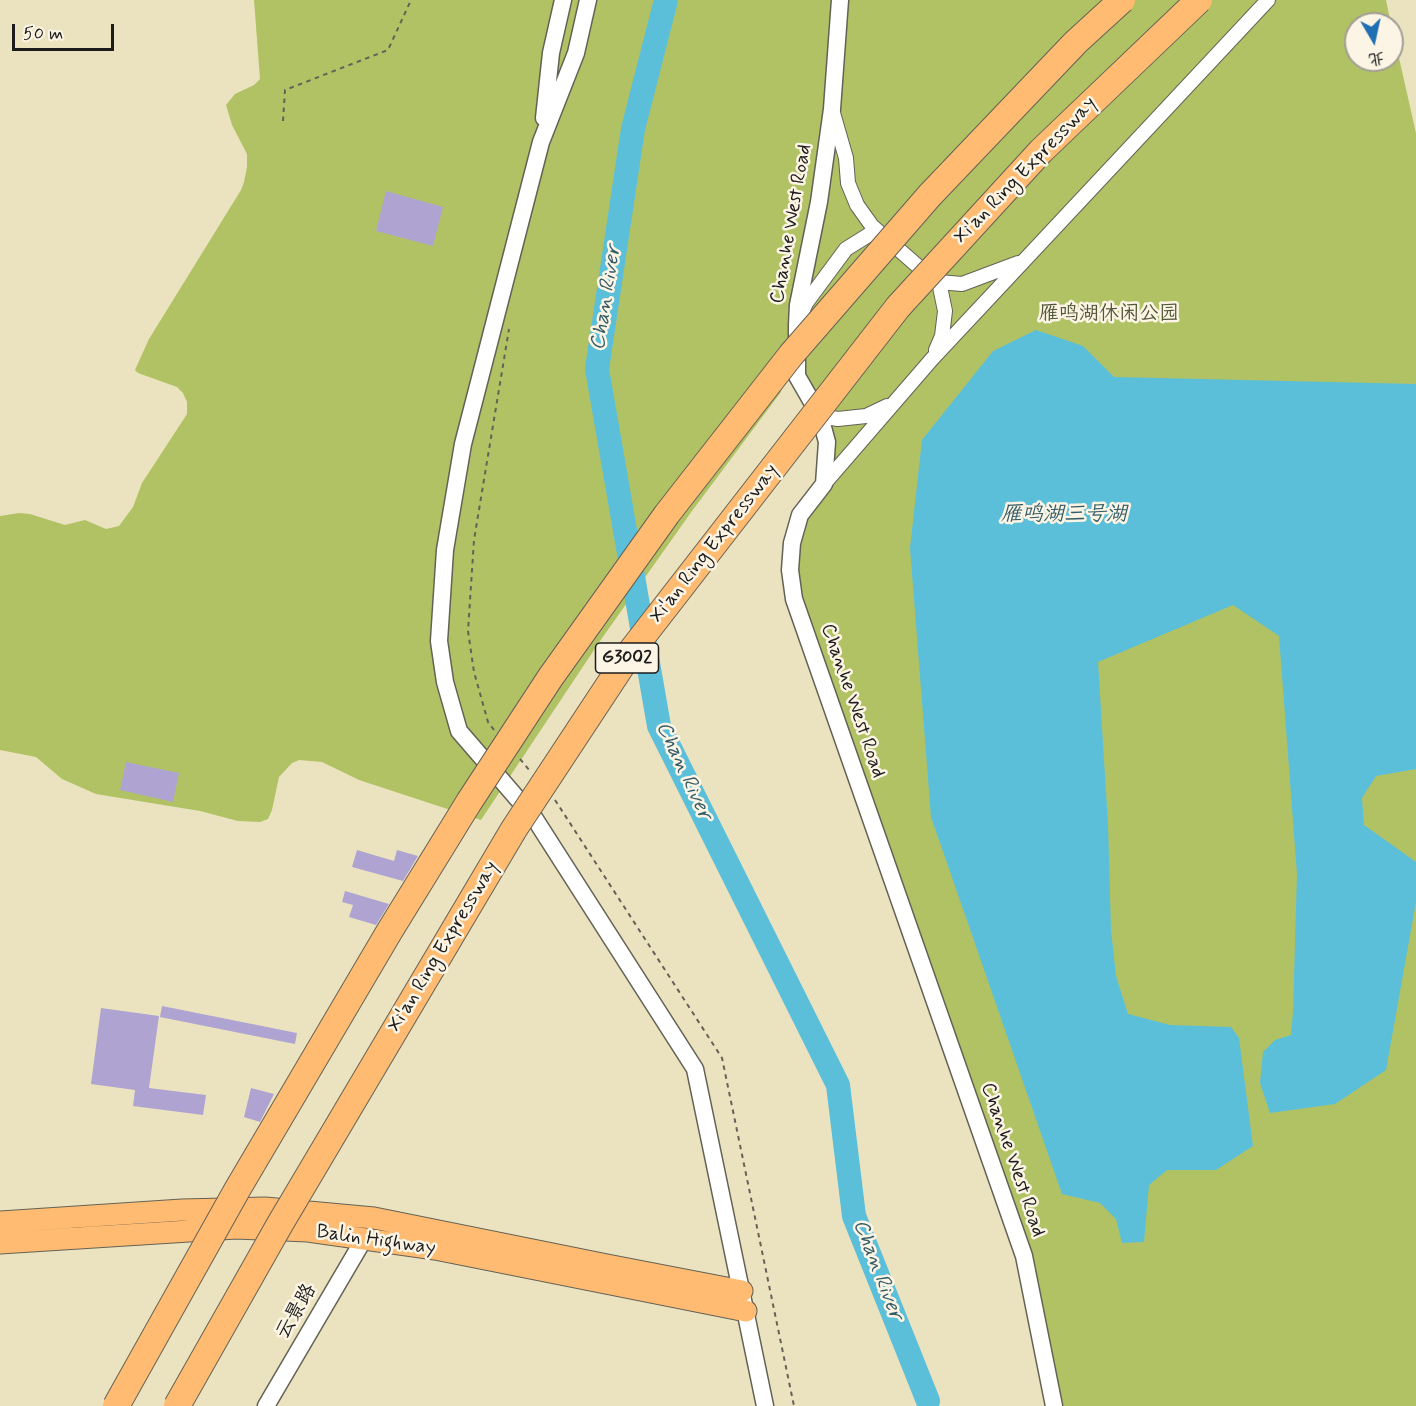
<!DOCTYPE html>
<meta charset="utf-8">
<style>
body{margin:0}
#map{position:relative;width:1416px;height:1406px;overflow:hidden;background:#ebe3c0;font-family:Mynerve,"LXGW WenKai TC",sans-serif}
canvas{display:block}
.north{position:absolute;left:1344px;top:12px;width:60px;height:60px;box-sizing:border-box;background:#fcf5e5;border:2px solid #a29e95;border-radius:50%;rotate:171deg;font-size:16px;font-weight:700;line-height:24px;text-align:center;color:#1c1c1c}
.north::after{content:'';display:block;margin:auto;width:21px;height:27px;background:#1f6fb2;clip-path:polygon(50% 0,100% 100%,50% 72%,0 100%)}
.scale{position:absolute;left:12px;top:24px;width:102px;height:27px;box-sizing:border-box;border:3px solid #1c1c1c;border-top:0;padding-left:8px;font-size:18px;line-height:21px;white-space:nowrap;color:#1c1c1c;-webkit-text-stroke:4px #fcf5e5;paint-order:stroke}
</style>
<div id="map">
<canvas width="1416" height="1406"></canvas>
<div class="north">北</div>
<div class="scale">50 m</div>
</div>
<script>
const c = document.querySelector('canvas').getContext('2d');
c.lineJoin = 'round';
function paint(path, color) { c.fillStyle = color; c.fill(path, 'evenodd'); }
const shape = rows => new Path2D(rows.map(r => 'M' + r).join(''));
function stroke(path, color, width, dash) { c.strokeStyle = color; c.lineWidth = width; c.lineCap = dash ? 'butt' : 'round'; c.setLineDash(dash || []); c.stroke(path); }
function drawText(font, color, halo, rows, align = 'center') {
  c.font = font + ' Mynerve,"LXGW WenKai TC",sans-serif'; c.lineWidth = 5; c.setLineDash([]); c.textBaseline = 'middle'; c.strokeStyle = halo; c.fillStyle = color; for (const [text, x, y, turn = 0] of rows) {
    c.save(); c.translate(x, y); c.rotate((+turn || 0) * Math.PI / 180); c.textAlign = isNaN(turn) ? turn : align; if (halo) c.strokeText(text, 0, 0); c.fillText(text, 0, 0); c.restore();
  }
}
paint(shape([
 [254,0,1386,0,1391,24,1356,24,1356,60,1392,60,1392,27,1416,133,1416,1406,1054,1406,1024,1256,794,599,792,543,824,484,827,443,807,393,798,302,781,392,692,511,600,641,481,820,359,780,322,762,299,760,292,763,279,777,272,810,268,819,260,822,238,821,200,811,96,794,62,779,36,757,0,750,0,516,19,513,30,514,65,525,85,520,106,529,119,526,133,507,142,483,187,414,187,402,183,393,177,387,138,373,135,370,149,339,241,190,244,182,247,167,247,154,232,125,226,105,235,94,254,85,260,79]
]), '#b1c265');
paint(shape([
 [1036,330,1083,346,1114,377,1416,384,1416,769,1376,776,1362,798,1364,825,1416,862,1416,902,1386,1070,1335,1104,1270,1113,1260,1083,1263,1052,1275,1040,1291,1035,1293,1012,1297,874,1279,636,1233,605,1098,662,1108,824,1111,930,1116,976,1128,1014,1170,1025,1231,1027,1239,1038,1253,1146,1216,1170,1167,1170,1149,1185,1144,1242,1122,1243,1116,1219,1100,1203,1062,1194,931,817,910,548,922,440,993,351]
]), '#5bbfd9');
stroke(shape([
 [666,0,633,129,597,369,659,726,838,1085,854,1216,928,1401]
]), '#5bbfd9', 24);
paint(shape([
 [386,191,443,207,433,246,376,231],
 [126,762,179,773,173,802,120,790],
 [357,850,394,861,397,850,418,856,403,881,352,867],
 [345,891,389,904,376,925,349,917,353,905,342,902],
 [162,1006,297,1033,295,1044,160,1017],
 [101,1008,159,1016,149,1088,206,1095,203,1115,133,1106,135,1090,91,1084],
 [251,1088,274,1094,260,1122,244,1117]
]), '#afa4d1');
const minor = shape([
 [833,113,846,158,848,183,857,205,872,226,921,269,939,282,962,284,1018,263],
 [800,317,806,303,846,249,870,234,883,235],
 [936,350,942,336,945,311,939,282],
 [820,416,838,419,866,416,887,406],
 [824,484,932,359,1268,0]
]);
const tertiary = shape([
 [588,0,576,53,541,142,463,444,445,550,439,641,445,682,459,731,535,819,695,1069,765,1406],
 [840,0,832,109,819,202,798,305,797,325,797,376,820,416,827,442,824,484,800,515,792,543,790,570,794,599,1024,1256,1054,1406],
 [544,118,551,53,563,0],
 [266,1406,364,1239]
]);
const primary = shape([
 [0,1222,182,1210,265,1208,374,1218,607,1265,742,1291],
 [0,1243,236,1228,308,1231,435,1249,746,1311]
]);
stroke(minor, '#646255', 16);
stroke(tertiary, '#646255', 19);
stroke(primary, '#646255', 23);
stroke(shape([
 [283,121,285,90,388,50,411,0],
 [494,730,488,722,474,672,468,631,474,540,509,329],
 [520,759,530,771],
 [555,800,722,1058,794,1406]
]), '#646255', 2, [4.5, 4.5]);
stroke(minor, '#fff', 14);
stroke(tertiary, '#fff', 16);
stroke(primary, '#ffbb71', 21);
const motorwayBridge = shape([
 [116,1406,237,1190,389,932,469,802,550,678,667,514,791,355,930,195,1076,42,1122,0],
 [177,1406,280,1224,514,829,632,650,898,307,1041,151,1199,0]
]);
stroke(motorwayBridge, '#646255', 28, []);
stroke(motorwayBridge, '#ffbb71', 26);
for (const [x, y, w] of [
 [627,658,63]
]) { const box = new Path2D(); box.roundRect(x - w / 2, y - 15, w, 30, 4.5); c.fillStyle = '#fcf5e5'; c.fill(box); stroke(box, '#1c1c1c', 1.5); }
drawText('bold 18px', '#1c1c1c', null, [
 ["G3002",627,658]
]);
drawText('20px', '#1c1c1c', '#fcf5e5', [
 ["Xi'an Ring Expressway",1026,171,-46],
 ["Chanhe West Road",792,224,-80],
 ["Xi'an Ring Expressway",715,544,-52],
 ["Chanhe West Road",852,701,71],
 ["Xi'an Ring Expressway",444,947,-59],
 ["Chanhe West Road",1012,1160,71],
 ["Balin Highway",376,1241,8],
 ["云景路",297,1312,-60]
]);
drawText('20px', '#505636', '#fcf5e5', [
 ["雁鸣湖休闲公园",1109,315]
]);
drawText('italic 21px', '#355d68', '#fcf5e5', [
 ["Chan River",607,298,-81],
 ["雁鸣湖三号湖",1064,516],
 ["Chan River",683,771,65],
 ["Chan River",877,1270,69]
]);
</script>
